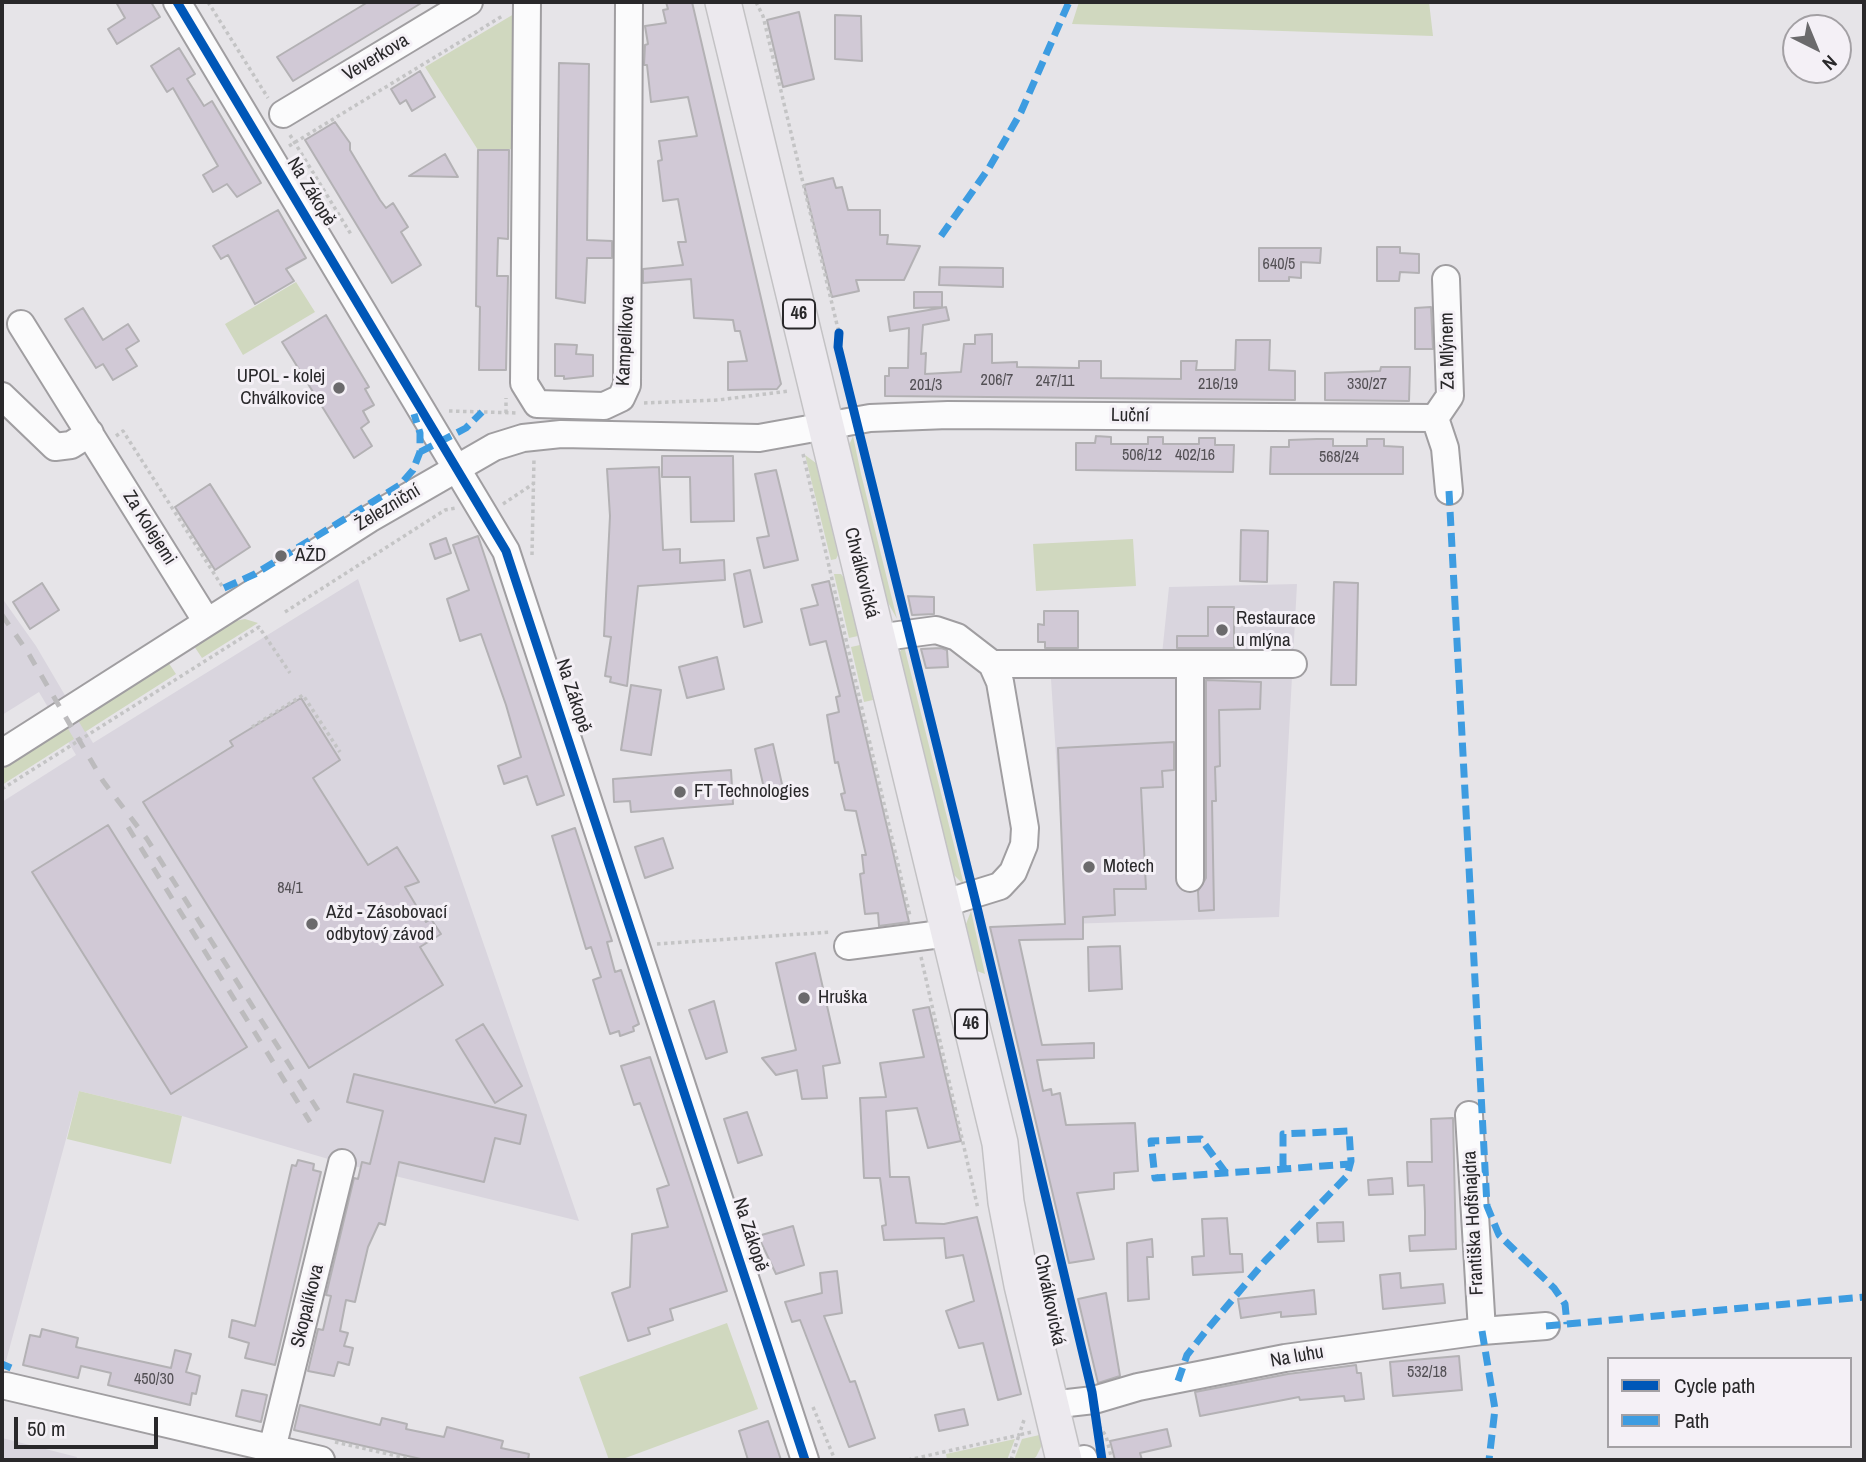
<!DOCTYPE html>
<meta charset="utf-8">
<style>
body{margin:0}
#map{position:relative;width:1866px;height:1462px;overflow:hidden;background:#e6e4e8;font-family:"Archivo Narrow",sans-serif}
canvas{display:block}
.frame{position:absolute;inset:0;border:4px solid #29282a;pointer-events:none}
.legend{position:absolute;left:1607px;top:1357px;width:245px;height:91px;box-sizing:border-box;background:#f4f0f6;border:2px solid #a3a0a4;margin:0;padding:9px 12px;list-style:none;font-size:21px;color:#29282a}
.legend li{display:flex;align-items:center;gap:14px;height:35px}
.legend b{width:35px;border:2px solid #a3a0a4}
.north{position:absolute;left:1782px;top:14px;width:70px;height:70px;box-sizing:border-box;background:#f4f0f6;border:2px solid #a3a0a4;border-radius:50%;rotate:137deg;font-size:19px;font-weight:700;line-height:28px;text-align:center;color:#29282a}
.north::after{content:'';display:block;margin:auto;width:24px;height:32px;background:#6b6a6c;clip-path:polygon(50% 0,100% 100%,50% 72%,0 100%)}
.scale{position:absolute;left:14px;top:1417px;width:144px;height:32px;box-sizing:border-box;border:4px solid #29282a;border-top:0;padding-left:9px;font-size:21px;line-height:24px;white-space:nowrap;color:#29282a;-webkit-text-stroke:5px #f4f0f6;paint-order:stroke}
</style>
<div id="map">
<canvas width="1866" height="1462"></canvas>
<div class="frame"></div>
<ul class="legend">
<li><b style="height:9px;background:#0057b8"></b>Cycle path</li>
<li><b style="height:9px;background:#3d9ce1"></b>Path</li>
</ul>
<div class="north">N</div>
<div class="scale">50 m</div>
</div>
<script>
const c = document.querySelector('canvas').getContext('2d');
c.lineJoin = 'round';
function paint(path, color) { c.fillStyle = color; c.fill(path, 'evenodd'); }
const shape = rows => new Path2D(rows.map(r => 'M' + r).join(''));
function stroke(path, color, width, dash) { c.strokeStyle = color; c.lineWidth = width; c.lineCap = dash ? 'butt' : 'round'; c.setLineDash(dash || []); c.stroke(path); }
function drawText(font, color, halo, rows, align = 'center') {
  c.font = font + ' "Archivo Narrow",sans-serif'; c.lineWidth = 6; c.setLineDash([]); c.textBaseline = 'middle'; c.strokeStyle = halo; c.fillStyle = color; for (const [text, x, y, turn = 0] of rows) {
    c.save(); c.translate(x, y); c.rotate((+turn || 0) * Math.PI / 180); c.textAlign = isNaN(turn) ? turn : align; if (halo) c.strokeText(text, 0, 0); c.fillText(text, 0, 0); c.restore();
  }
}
paint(shape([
 [358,579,579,1221,342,1163,182,1116,79,1091,6,1361,2,1360,2,802,76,755,39,692,2,715,2,598,36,646,93,743],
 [1297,584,1279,917,1067,924,1050,664,1161,664,1169,587],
 [2,1438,77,1457,76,1460,2,1460]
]), '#d9d5de');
paint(shape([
 [1079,2,1429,2,1433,36,1072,24],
 [519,11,518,149,478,150,425,67],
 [296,282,315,312,243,355,225,324],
 [853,436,861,474,897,619,886,599,849,445],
 [805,455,816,463,838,555,836,559,831,560],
 [869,475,871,475,907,624,905,624],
 [1133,539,1136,586,1036,591,1033,544],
 [834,574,841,574,844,578,858,636,849,638],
 [245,619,258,623,202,658,194,646,235,621],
 [910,644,912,644,973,884,970,885],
 [860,645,873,700,864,702,851,647],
 [904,646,964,885,954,875,899,653],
 [168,662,176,674,85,732,78,720],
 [67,727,74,739,2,785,2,769],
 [971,911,985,974,977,971,966,924],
 [79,1091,182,1116,171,1164,67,1139],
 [727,1323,758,1409,620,1460,609,1460,579,1377],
 [1048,1433,1036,1457,1031,1460,1014,1460,1022,1439],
 [1015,1439,1007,1460,947,1460,946,1454]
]), '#d0d8bf');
const building = shape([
 [116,2,151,2,160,17,117,44,108,29,125,18,116,2],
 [368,2,423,2,293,81,277,57,368,2],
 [666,2,692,2,781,384,777,389,728,390,728,362,747,361,740,331,735,331,733,320,694,318,691,279,643,283,643,269,683,265,678,242,686,242,678,199,663,201,658,161,662,160,659,141,697,136,688,97,651,102,647,65,644,65,645,45,648,44,645,26,666,23,663,10,668,9,666,2],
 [799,12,814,79,783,87,767,20,799,12],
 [835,15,861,16,862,61,835,59,835,15],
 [179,48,195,74,187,79,204,106,212,101,261,183,237,197,227,184,213,192,203,175,218,166,173,88,167,92,151,66,179,48],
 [559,63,589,64,587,240,612,241,612,258,587,258,585,303,556,298,559,63],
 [420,71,435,97,412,111,406,100,400,104,391,89,420,71],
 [335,122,350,143,350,150,380,200,386,208,393,203,408,227,401,232,421,265,392,283,305,140,335,122],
 [478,150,509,150,508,239,498,238,497,276,508,276,506,370,479,370,480,307,476,306,478,150],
 [445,154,458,177,409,176,445,154],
 [833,178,836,188,842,187,848,210,880,210,880,235,888,235,887,244,920,246,904,280,856,280,859,291,832,297,804,185,833,178],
 [278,210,306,258,286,269,294,281,255,304,228,255,221,259,213,246,278,210],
 [1377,247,1400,247,1400,253,1419,254,1419,273,1400,272,1399,281,1377,281,1377,247],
 [1259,248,1321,248,1320,263,1301,262,1301,278,1289,277,1289,281,1259,281,1259,248],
 [940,267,1003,268,1003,287,939,285,940,267],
 [914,292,942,292,942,307,914,308,914,292],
 [946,307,949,320,923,325,921,354,926,353,925,374,961,372,964,344,975,344,975,335,992,334,992,363,1017,362,1017,367,1079,368,1079,361,1101,361,1101,378,1181,379,1181,361,1197,361,1196,370,1235,370,1236,340,1270,340,1269,370,1295,371,1295,400,885,396,885,376,889,376,889,368,908,368,909,328,890,331,888,317,946,307],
 [1431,307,1433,349,1415,349,1415,308,1431,307],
 [83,308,103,340,128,324,139,341,126,349,137,366,113,380,103,364,96,368,65,319,83,308],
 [326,315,369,387,365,389,374,405,363,411,369,422,361,428,372,446,354,458,282,342,326,315],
 [555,344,577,345,576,354,593,355,593,376,564,379,564,376,555,376,555,344],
 [1381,367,1410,367,1409,401,1325,400,1325,373,1380,371,1381,367],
 [1096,436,1111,437,1111,444,1148,444,1148,437,1163,437,1163,444,1199,444,1199,438,1215,438,1215,445,1234,445,1233,472,1076,470,1076,443,1095,443,1096,436],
 [1317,439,1333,439,1333,446,1367,446,1367,439,1384,439,1384,446,1403,447,1403,474,1270,474,1271,447,1289,447,1289,440,1317,439],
 [662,456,733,456,734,521,691,522,690,477,662,477,662,456],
 [659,467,663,550,680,549,680,563,724,560,725,580,638,586,627,686,610,682,611,677,605,676,611,637,604,636,610,516,607,469,659,467],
 [776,470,798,560,764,568,757,538,769,536,755,474,776,470],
 [210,484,250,547,215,570,175,507,210,484],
 [1241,530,1268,531,1267,582,1240,581,1241,530],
 [478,536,564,795,537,805,527,776,504,784,498,766,521,757,506,705,481,634,460,641,447,599,469,590,453,545,478,536],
 [446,538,451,553,435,559,430,544,446,538],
 [750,570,762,622,744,627,734,574,750,570],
 [829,581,893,852,909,922,879,926,878,913,865,914,860,874,864,873,862,855,866,855,856,811,845,810,841,794,845,793,838,762,835,763,827,715,839,712,836,697,840,696,826,641,810,645,801,609,818,605,812,585,829,581],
 [1334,582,1358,583,1356,685,1331,685,1334,582],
 [42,583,59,610,30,629,13,602,42,583],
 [908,596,934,597,934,614,912,615,908,596],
 [1208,607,1234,607,1234,648,1177,648,1177,636,1208,636,1208,607],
 [1044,611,1078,611,1078,648,1045,648,1045,642,1038,642,1038,624,1044,625,1044,611],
 [941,648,947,650,948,667,926,668,921,649,941,648],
 [717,657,724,689,687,698,679,667,717,657],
 [1206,680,1261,682,1260,709,1219,710,1220,766,1215,767,1216,801,1212,801,1214,910,1199,911,1198,891,1206,878,1206,680],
 [631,685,661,690,651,755,621,750,631,685],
 [301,698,340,760,313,778,368,865,397,847,419,882,405,887,426,922,431,919,441,934,420,947,443,985,309,1068,143,802,233,746,230,741,301,698],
 [1174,742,1174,770,1162,771,1163,787,1141,788,1146,889,1114,889,1115,915,1083,917,1083,939,1019,940,1042,1045,1094,1043,1094,1058,1037,1060,1043,1091,1051,1089,1052,1095,1060,1093,1066,1125,1135,1123,1138,1171,1114,1173,1114,1189,1077,1193,1094,1259,1069,1263,990,927,1065,924,1058,748,1174,742],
 [773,744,784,793,766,797,755,749,773,744],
 [731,770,733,804,631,812,630,801,614,802,613,779,731,770],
 [108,825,247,1047,171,1094,32,872,108,825],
 [575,828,612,941,607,942,615,972,621,970,639,1024,633,1027,634,1031,620,1036,619,1031,610,1034,593,980,601,977,591,947,586,949,552,836,575,828],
 [663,838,673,868,645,878,635,847,663,838],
 [1120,946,1122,989,1089,991,1088,947,1120,946],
 [815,953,840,1063,823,1066,827,1098,802,1099,797,1070,776,1075,762,1058,796,1050,776,963,815,953],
 [714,1001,727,1052,706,1059,689,1010,714,1001],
 [929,1007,961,1141,928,1148,917,1108,886,1111,890,1177,909,1177,916,1223,944,1224,977,1217,1021,1394,998,1400,983,1343,959,1348,946,1311,974,1301,963,1255,946,1258,944,1238,884,1240,882,1226,886,1225,880,1178,864,1178,860,1098,886,1097,880,1063,924,1057,913,1010,929,1007],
 [483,1024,522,1086,495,1103,456,1040,483,1024],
 [650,1057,727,1291,670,1309,673,1320,648,1328,650,1334,628,1341,612,1293,630,1287,632,1234,668,1227,657,1189,669,1185,640,1103,634,1105,621,1066,650,1057],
 [354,1074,526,1115,520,1144,495,1138,484,1182,399,1162,385,1225,379,1223,368,1247,355,1302,346,1300,340,1331,348,1333,344,1346,353,1348,349,1365,338,1362,334,1376,308,1371,318,1329,323,1330,331,1296,326,1295,354,1178,358,1179,362,1162,370,1164,383,1111,347,1102,354,1074],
 [747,1112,762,1155,738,1163,724,1119,747,1112],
 [1453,1118,1456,1249,1410,1251,1409,1236,1425,1235,1425,1212,1424,1185,1408,1186,1407,1162,1432,1162,1431,1119,1453,1118],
 [298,1160,314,1164,313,1170,321,1172,275,1365,245,1358,249,1343,229,1337,232,1320,255,1326,292,1165,296,1166,298,1160],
 [1392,1178,1393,1194,1369,1195,1368,1180,1392,1178],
 [1227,1218,1230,1254,1242,1254,1243,1272,1193,1275,1192,1257,1204,1256,1202,1219,1227,1218],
 [1343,1222,1344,1241,1318,1242,1317,1223,1343,1222],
 [793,1226,804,1265,776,1274,758,1236,793,1226],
 [1152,1239,1153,1257,1147,1257,1149,1299,1128,1301,1127,1243,1152,1239],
 [837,1271,842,1313,824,1316,850,1382,855,1381,875,1438,849,1447,800,1320,792,1322,785,1302,822,1293,820,1273,837,1271],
 [1400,1273,1401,1288,1443,1284,1445,1303,1383,1309,1380,1275,1400,1273],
 [1314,1290,1316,1314,1281,1317,1281,1312,1241,1318,1238,1299,1314,1290],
 [1106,1293,1120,1376,1098,1383,1078,1299,1106,1293],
 [42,1329,78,1338,76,1347,171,1368,175,1350,191,1354,186,1372,200,1376,196,1394,192,1393,190,1405,108,1385,111,1373,81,1366,78,1378,23,1365,30,1335,40,1337,42,1329],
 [1459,1356,1462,1390,1393,1396,1390,1362,1459,1356],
 [1356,1365,1357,1373,1361,1373,1364,1399,1345,1401,1344,1396,1300,1400,1299,1397,1200,1416,1195,1392,1288,1374,1356,1365],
 [242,1390,267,1395,261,1422,236,1416,242,1390],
 [300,1405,380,1425,382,1418,407,1424,406,1429,444,1437,447,1427,503,1441,501,1448,529,1454,528,1460,425,1460,294,1430,300,1405],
 [964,1409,968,1425,939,1431,935,1415,964,1409],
 [768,1421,781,1460,748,1460,739,1431,768,1421],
 [1167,1429,1171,1446,1140,1453,1142,1460,1115,1460,1110,1441,1167,1429]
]);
paint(building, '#d1c9d6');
stroke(building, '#b3b1b4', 2);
const minor = shape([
 [177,2,506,551,805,1460],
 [527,2,524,383,537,404,604,406,621,398,627,385,629,2],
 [283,114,469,2],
 [21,324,207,622],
 [2,396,55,447,71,445,90,433],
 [1435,418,1450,396,1446,279],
 [1435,418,1445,448,1449,491],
 [877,638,936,630,957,637,992,664,1000,682,1025,828,1024,845,1013,872,1000,886,942,904],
 [992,664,1293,664],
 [2,753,369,519,494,447,523,438,561,434,759,438,870,418,948,415,1435,418],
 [1190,878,1190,664],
 [848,946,949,933],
 [1469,1115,1482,1331],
 [6,1386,321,1460],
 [1050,1405,1094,1400,1138,1387,1285,1358,1482,1331,1546,1326],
 [272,1449,342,1163],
 [1081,1460,1084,1459]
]);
const major = shape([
 [723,2,1000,1143,1006,1202,1022,1285,1064,1460]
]);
stroke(minor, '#a09ea1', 30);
stroke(major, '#c3c2c4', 38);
stroke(shape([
 [208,2,268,98],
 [756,2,763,16,839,333],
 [290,135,352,236],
 [289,146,504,15],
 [644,403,718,400,789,391],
 [449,411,518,413],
 [506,413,506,398],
 [116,436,123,431,222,586],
 [803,454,910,916],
 [503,504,533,484],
 [532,555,534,458],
 [285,612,445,510,456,508],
 [252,727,303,695,340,752],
 [2,789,259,627,290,673],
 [657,944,831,932],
 [921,957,978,1209],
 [813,1407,835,1460],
 [1099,1426,1106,1436,1112,1460],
 [335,1442,415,1460],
 [908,1460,1019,1435,1025,1417],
 [1011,1460,1019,1435,1032,1432]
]), '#c4c4c5', 3.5, [3.5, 3.5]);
stroke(minor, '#fbfbfc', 26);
stroke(major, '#ece9ee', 35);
stroke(shape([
 [2,615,27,651,103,781,147,839,321,1115],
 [128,827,310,1122]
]), '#bcbbbd', 5, [12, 12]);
stroke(shape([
 [941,236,989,168,1021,112,1069,2],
 [420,452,466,428,482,412],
 [1449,491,1487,1206,1499,1235,1554,1288,1565,1304,1567,1324],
 [224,588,255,574,400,485,413,470,420,452,420,433,414,414],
 [1226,1173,1201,1139,1151,1141,1155,1178,1283,1169,1350,1164],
 [1546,1326,1864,1297],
 [1482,1331,1495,1409,1489,1460],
 [2,1364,11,1368],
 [1178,1381,1187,1355,1205,1332,1265,1261,1347,1176,1351,1161,1349,1131,1283,1134,1283,1169]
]), '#3d9ce1', 7, [14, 7]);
stroke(shape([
 [177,2,506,551,805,1460],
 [839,333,838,347,977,907,1092,1392,1102,1460]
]), '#0057b8', 9);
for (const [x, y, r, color] of [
 [339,388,7,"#6b6a6c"],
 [281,556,7,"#6b6a6c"],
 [1222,630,7,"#6b6a6c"],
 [680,792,7,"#6b6a6c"],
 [1089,867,7,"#6b6a6c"],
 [312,924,7,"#6b6a6c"],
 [804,998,7,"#6b6a6c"]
]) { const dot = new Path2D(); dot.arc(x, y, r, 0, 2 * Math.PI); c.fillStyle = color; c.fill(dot); stroke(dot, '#f4f0f6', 2.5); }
drawText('16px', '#535055', null, [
 ["640/5",1279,265],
 ["206/7",997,381],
 ["247/11",1055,382],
 ["216/19",1218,385],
 ["330/27",1367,385],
 ["201/3",926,386],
 ["506/12",1142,456],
 ["402/16",1195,456],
 ["568/24",1339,458],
 ["84/1",290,889],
 ["532/18",1427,1373],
 ["450/30",154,1380]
]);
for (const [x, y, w] of [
 [799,314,32],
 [971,1024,32]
]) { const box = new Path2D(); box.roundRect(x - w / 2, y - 14.5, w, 29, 5); c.fillStyle = '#f4f0f6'; c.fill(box); stroke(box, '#29282a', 2); }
drawText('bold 18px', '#29282a', null, [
 ["46",799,314],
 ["46",971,1024]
]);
drawText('19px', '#29282a', '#f4f0f6', [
 ["Veverkova",376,58,-31],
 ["Na Zákopě",311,192,59],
 ["Kampelíkova",626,341,-87],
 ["Za Mlýnem",1448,351,-91],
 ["Luční",1130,416,1],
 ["Železniční",388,508,-31],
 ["Za Kolejemi",149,528,58],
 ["Chválkovická",861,573,76],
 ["Na Zákopě",573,696,72],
 ["Františka Hofšnajdra",1474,1223,-93],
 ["Na Zákopě",750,1235,72],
 ["Chválkovická",1049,1300,78],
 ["Skopalíkova",308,1306,-76],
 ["Na luhu",1297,1357,-10]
]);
drawText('19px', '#29282a', '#f4f0f6', [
 ["UPOL - kolej",325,377,"right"],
 ["Chválkovice",325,399,"right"],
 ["AŽD",295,556],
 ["Restaurace",1236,619],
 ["u mlýna",1236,641],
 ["FT Technologies",694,792],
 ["Motech",1103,867],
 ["Ažd - Zásobovací",326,913],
 ["odbytový závod",326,935],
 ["Hruška",818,998]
], 'left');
</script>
